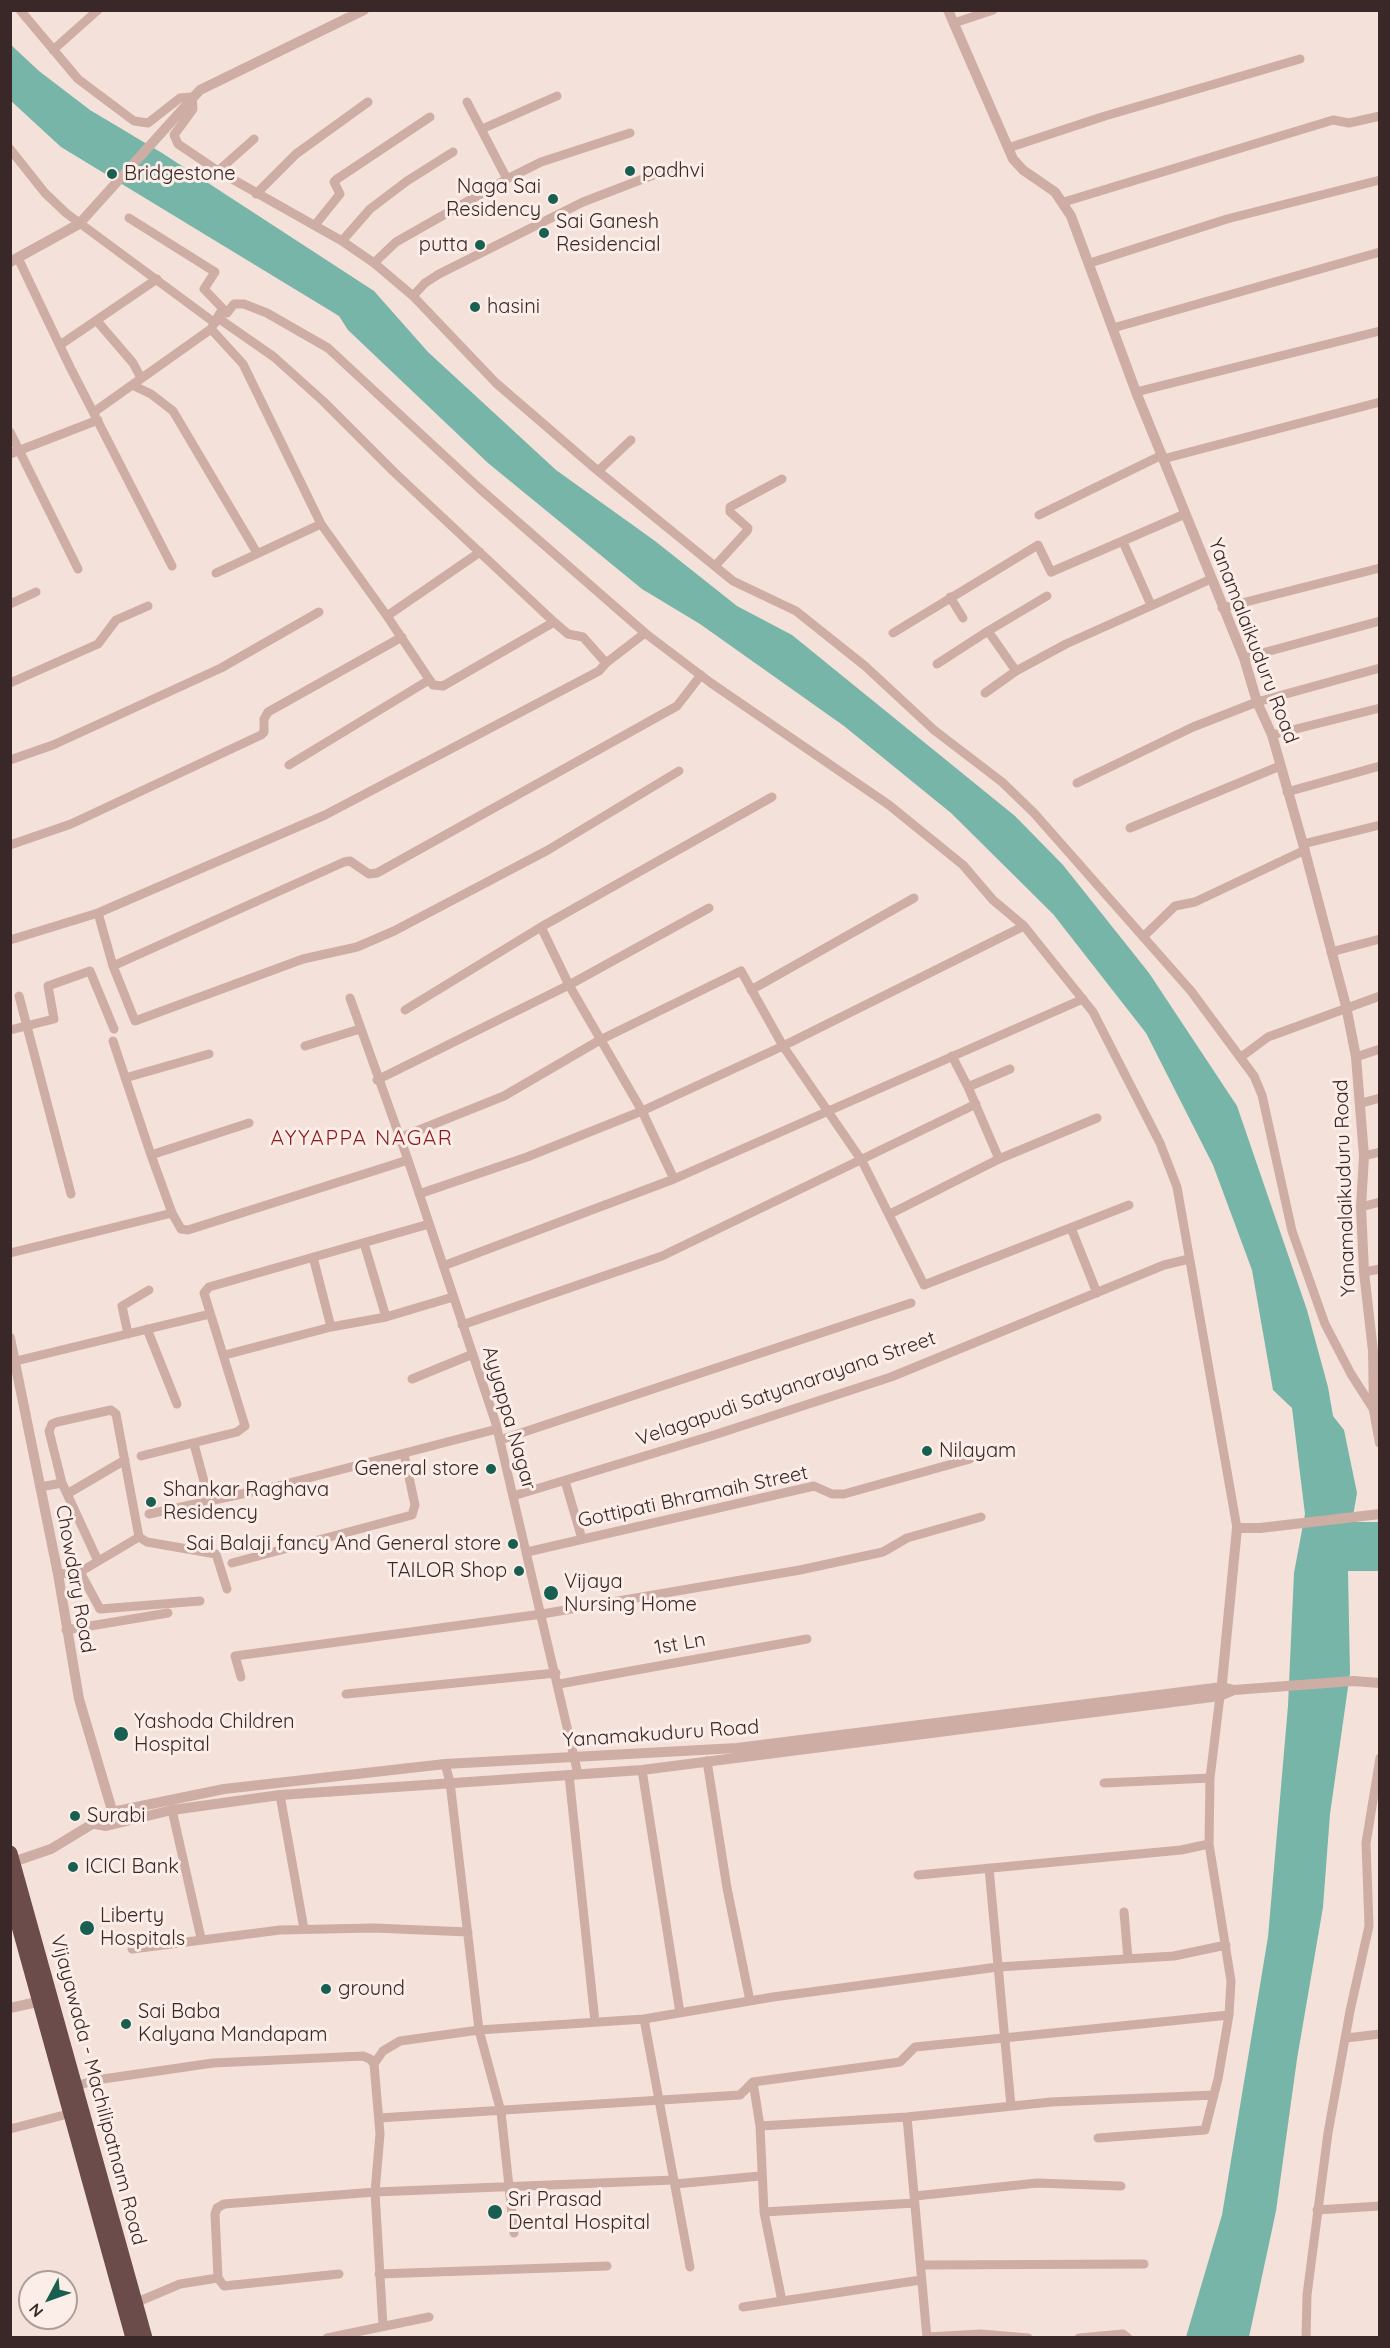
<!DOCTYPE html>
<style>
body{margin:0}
#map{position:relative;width:1390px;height:2348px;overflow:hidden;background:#f4e1da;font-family:Quicksand,sans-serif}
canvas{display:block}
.frame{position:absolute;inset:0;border:12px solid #392827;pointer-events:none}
.north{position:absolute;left:18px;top:2270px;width:60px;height:60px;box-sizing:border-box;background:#fbede7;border:2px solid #ad9e9a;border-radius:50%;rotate:229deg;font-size:16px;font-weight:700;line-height:24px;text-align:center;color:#392827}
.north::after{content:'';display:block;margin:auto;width:21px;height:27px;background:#185f51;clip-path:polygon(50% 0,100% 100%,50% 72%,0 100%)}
</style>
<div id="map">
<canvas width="1390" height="2348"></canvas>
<div class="frame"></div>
<div class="north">N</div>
</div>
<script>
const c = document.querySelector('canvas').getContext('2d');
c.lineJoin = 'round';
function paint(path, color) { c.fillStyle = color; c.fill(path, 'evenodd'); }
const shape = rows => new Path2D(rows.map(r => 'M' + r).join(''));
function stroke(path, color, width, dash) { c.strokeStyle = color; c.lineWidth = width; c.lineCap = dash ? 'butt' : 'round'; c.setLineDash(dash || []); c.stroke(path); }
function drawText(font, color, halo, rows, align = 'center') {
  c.font = font + ' Quicksand,sans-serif'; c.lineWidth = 6; c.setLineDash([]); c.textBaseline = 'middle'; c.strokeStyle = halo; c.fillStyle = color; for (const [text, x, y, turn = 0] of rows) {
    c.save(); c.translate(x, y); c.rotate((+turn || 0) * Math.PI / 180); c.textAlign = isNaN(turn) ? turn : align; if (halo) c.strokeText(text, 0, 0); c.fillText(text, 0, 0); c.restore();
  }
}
paint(shape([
 [10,44,39,71,90,110,162,153,374,291,428,352,556,470,655,541,737,606,792,635,1015,816,1063,865,1149,973,1237,1106,1307,1310,1328,1387,1333,1416,1344,1430,1357,1493,1352,1522,1380,1522,1379,1571,1348,1571,1350,1673,1330,1814,1323,1907,1297,2059,1276,2211,1249,2337,1186,2337,1222,2215,1268,1937,1288,1706,1294,1573,1305,1514,1292,1408,1273,1390,1252,1270,1213,1165,1146,1033,1053,914,951,813,844,726,700,624,642,589,488,463,348,330,339,316,61,147,11,101]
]), '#76b5a7');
stroke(shape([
 [20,10,78,79,134,121,148,123,180,98,192,97,193,109,174,135,178,144,218,171,342,241,374,263,413,296,496,383,598,471,733,581,796,611,865,666,934,730,1002,782,1034,813,1191,991,1254,1076,1262,1095,1292,1231,1325,1324,1351,1374,1374,1410],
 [954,23,993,10],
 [53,50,98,10],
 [467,102,507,179],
 [482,129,557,96],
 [1008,148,1105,116,1300,59],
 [10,149,45,193,66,213,215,323],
 [218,171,254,139],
 [256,194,296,154,368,102],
 [1064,202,1333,120,1349,123,1380,116],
 [129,218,215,272,204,289,227,313],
 [315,225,340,194,334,182,337,179,430,117],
 [342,241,370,209,407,181,453,152],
 [18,258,70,367,172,566],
 [374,263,396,242,507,179,541,162,630,133],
 [1090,263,1227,219,1380,180],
 [413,296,425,283,439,274,583,202,669,169],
 [97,321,133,363,141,378],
 [1113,328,1380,252],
 [60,345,157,279],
 [132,385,151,394,173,411,257,553],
 [1136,392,1380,331],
 [94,412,211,329],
 [10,432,78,569],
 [10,454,98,420],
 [1163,459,1380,402],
 [598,471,631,440],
 [1039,515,1162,455],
 [1123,542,1151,605],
 [715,566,747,531,748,528,730,512,730,507,782,479],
 [216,573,321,524],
 [950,597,963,618],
 [10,604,36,592],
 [1222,608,1380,568],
 [387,616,480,552],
 [554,622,443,686,433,685,387,616,321,524,243,364,211,329,220,313,227,313,234,304,244,304,267,313,328,348,479,488,645,633,711,683,889,805,963,865,993,900,1024,926,1093,1012,1160,1143,1177,1187,1237,1528],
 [893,633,1038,545,1051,572,1185,514],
 [1244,658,1380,621],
 [606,663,645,633],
 [937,664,988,631],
 [1016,671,988,631,1047,596],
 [10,683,98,644,116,620,148,606],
 [985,693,1016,671,1066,644,1211,579],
 [1272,735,1380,708],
 [10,760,53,745,221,668,319,612],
 [289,765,429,680],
 [1077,783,1193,727,1257,702,1380,668],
 [1287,792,1380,766],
 [1130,828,1280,766],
 [1303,844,1380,825],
 [10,845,71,824,261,735,264,732,264,719,268,712,402,637],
 [98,913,113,966,135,1021,303,959,357,947,394,931,548,850,679,771],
 [541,927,569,985,642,1111,674,1179],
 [1143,937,1175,906,1195,902,1305,850],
 [10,940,98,913,325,815,599,671,606,663,583,637,568,634,554,622,394,472,323,401,274,357,218,318],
 [1331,952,1380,939],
 [113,966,344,862,350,861,369,874,377,873,677,706,701,675],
 [751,990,914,898],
 [19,996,71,1194],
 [350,998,408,1160,496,1424,578,1774],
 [405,1010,541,927,772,797],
 [10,1030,54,1019,48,986,90,971,114,1029],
 [113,1041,151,1155,172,1213,181,1229,188,1230,408,1160],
 [305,1046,360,1029],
 [952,1056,968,1087],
 [1241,1057,1268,1037,1380,996],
 [1356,1057,1380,1049],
 [125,1078,209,1054],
 [377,1080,569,985,709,908],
 [1362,1103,1380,1098],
 [399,1138,504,1096,600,1040,741,971,783,1046,862,1161,924,1285,1129,1205],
 [151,1155,249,1123],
 [1364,1156,1380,1152],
 [999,1159,968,1087,1010,1069],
 [419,1194,527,1157,642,1111,783,1046,1024,926],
 [1361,1207,1380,1202],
 [890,1214,999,1159,1097,1118],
 [1071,1228,1097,1293],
 [364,1243,386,1317],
 [10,1253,172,1213],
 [313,1257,331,1327],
 [443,1266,674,1179,1083,999],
 [1364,1272,1380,1269],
 [462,1325,662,1256,976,1104],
 [147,1329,177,1404],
 [128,1334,122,1306,149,1290],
 [225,1355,331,1327,386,1317,453,1297],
 [16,1361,210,1314],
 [412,1379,473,1354],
 [500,1440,911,1303],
 [194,1444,209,1500],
 [141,1456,237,1432,245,1426,204,1293,209,1287,429,1224],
 [565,1481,582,1539],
 [40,1487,62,1483],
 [67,1494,125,1460],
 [513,1496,714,1435,891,1377,1164,1265,1189,1259],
 [149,1514,274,1487,497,1429],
 [527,1552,814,1486,832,1494,844,1494,970,1459],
 [98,1561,62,1483,49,1431,52,1424,57,1422,111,1410,116,1414,139,1537,147,1542,216,1554,227,1589],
 [232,1563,412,1515,415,1505,404,1454],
 [80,1572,100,1609,200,1601],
 [58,1574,80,1572,139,1537],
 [66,1630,168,1613],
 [241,1677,235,1656,542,1614,800,1570,883,1552,907,1538,981,1517],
 [559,1684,807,1639],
 [346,1694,556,1673],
 [707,1761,727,1888,750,2001],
 [445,1764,450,1782,479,2030,501,2112,514,2233],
 [642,1770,680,2013],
 [569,1775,595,2022],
 [1104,1783,1210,1778],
 [280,1795,304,1929],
 [172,1810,201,1938],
 [1209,1844,1210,1778,1220,1696],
 [989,1868,1011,2106],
 [918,1875,1181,1850,1209,1844,1231,1981,1229,2015,1218,2079,1205,2130,1098,2138],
 [1124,1912,1128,1959],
 [132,1949,280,1930,374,1928,468,1932],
 [1346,2038,1380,2034],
 [374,2064,383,2051,400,2041,479,2030,644,2019],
 [753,2082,760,2126],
 [76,2086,96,2080,213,2063,363,2056,370,2059,374,2064,380,2134,375,2192,383,2326],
 [379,2118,740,2095,753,2082,900,2062,915,2047,1229,2015],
 [10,2129,72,2113],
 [675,2184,760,2176],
 [915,2196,1037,2183,1121,2186],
 [1317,2210,1380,2206],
 [764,2212,915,2203],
 [921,2265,1144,2264],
 [690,2267,644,2019,773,1997,998,1967,1174,1956,1226,1945],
 [339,2274,224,2286,218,2278,215,2214,217,2208,224,2204,375,2192,674,2180],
 [379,2274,607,2266],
 [782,2301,764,2212,760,2126,907,2117],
 [135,2303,180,2284,218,2278],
 [743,2307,921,2280],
 [927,2337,981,2334,1028,2338],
 [327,2338,429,2317],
 [927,2338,907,2117,1051,2102,1214,2095],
 [1079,2338,1123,2334,1128,2338],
 [1306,2338,1307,2295,1328,2133,1350,2011,1369,1926,1366,1843,1380,1758]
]), '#ceada4', 9);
stroke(shape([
 [948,10,1013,159,1023,170,1055,192,1071,216,1136,392,1244,658,1257,702,1272,735,1303,844,1346,1006,1356,1057,1364,1156,1361,1207,1364,1272,1373,1351,1374,1410,1380,1443],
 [10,262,79,224,200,90,364,10],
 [10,1338,58,1574,79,1699,114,1817],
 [1221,1693,1237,1528,1260,1528,1380,1514],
 [95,1824,106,1826,172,1810,280,1795,642,1770,1220,1696,1234,1690,1353,1681,1380,1683],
 [13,1862,51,1849,112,1812,224,1789,445,1764,737,1748,1222,1687,1234,1690],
 [10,2008,42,2001]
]), '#ceada4', 10);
stroke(shape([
 [10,1853,145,2338],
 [10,1894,133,2338]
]), '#6b4c4a', 15);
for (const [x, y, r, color] of [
 [630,171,6,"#185f51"],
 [112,174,6,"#185f51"],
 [553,199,6,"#185f51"],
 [544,233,6,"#185f51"],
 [480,245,6,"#185f51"],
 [475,307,6,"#185f51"],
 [927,1451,6,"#185f51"],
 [491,1469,6,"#185f51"],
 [151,1502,6,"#185f51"],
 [513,1544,6,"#185f51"],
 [519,1571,6,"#185f51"],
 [551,1593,8,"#185f51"],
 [121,1734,8,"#185f51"],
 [75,1816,6,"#185f51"],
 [73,1867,6,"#185f51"],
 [87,1928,8,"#185f51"],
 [326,1989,6,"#185f51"],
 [126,2024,6,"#185f51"],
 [495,2212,8,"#185f51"]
]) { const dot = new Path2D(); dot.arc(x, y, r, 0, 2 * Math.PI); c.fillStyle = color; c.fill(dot); stroke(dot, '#fbede7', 2); }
drawText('20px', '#392827', '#fbede7', [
 ["padhvi",642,171],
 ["Bridgestone",124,174],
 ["Naga Sai",541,187,"right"],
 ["Residency",541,210,"right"],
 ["Sai Ganesh",556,222],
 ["Residencial",556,245],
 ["putta",468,245,"right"],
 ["hasini",487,307],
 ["Nilayam",939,1451],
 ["General store",479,1469,"right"],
 ["Shankar Raghava",163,1490],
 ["Residency",163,1513],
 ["Sai Balaji fancy And General store",501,1544,"right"],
 ["TAILOR Shop",507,1571,"right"],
 ["Vijaya",564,1582],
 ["Nursing Home",564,1605],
 ["Yashoda Children",134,1722],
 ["Hospital",134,1745],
 ["Surabi",87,1816],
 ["ICICI Bank",85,1867],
 ["Liberty",100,1916],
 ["Hospitals",100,1939],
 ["ground",338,1989],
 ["Sai Baba",138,2012],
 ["Kalyana Mandapam",138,2035],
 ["Sri Prasad",508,2200],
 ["Dental Hospital",508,2223]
], 'left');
drawText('20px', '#392827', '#fbede7', [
 ["Yanamalaikuduru Road",1253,641,69],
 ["Yanamalaikuduru Road",1345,1188,-92],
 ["Velagapudi Satyanarayana Street",786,1389,-19],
 ["Ayyappa Nagar",509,1418,74],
 ["Gottipati Bhramaih Street",693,1497,-12],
 ["Chowdary Road",75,1579,80],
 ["1st Ln",680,1644,-10],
 ["Yanamakuduru Road",661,1734,-4],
 ["Vijayawada - Machilipatnam Road",98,2090,75]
]);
c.letterSpacing = '1.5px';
drawText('21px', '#901719', '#fbede7', [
 ["AYYAPPA NAGAR",362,1139]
]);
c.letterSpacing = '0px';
</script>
